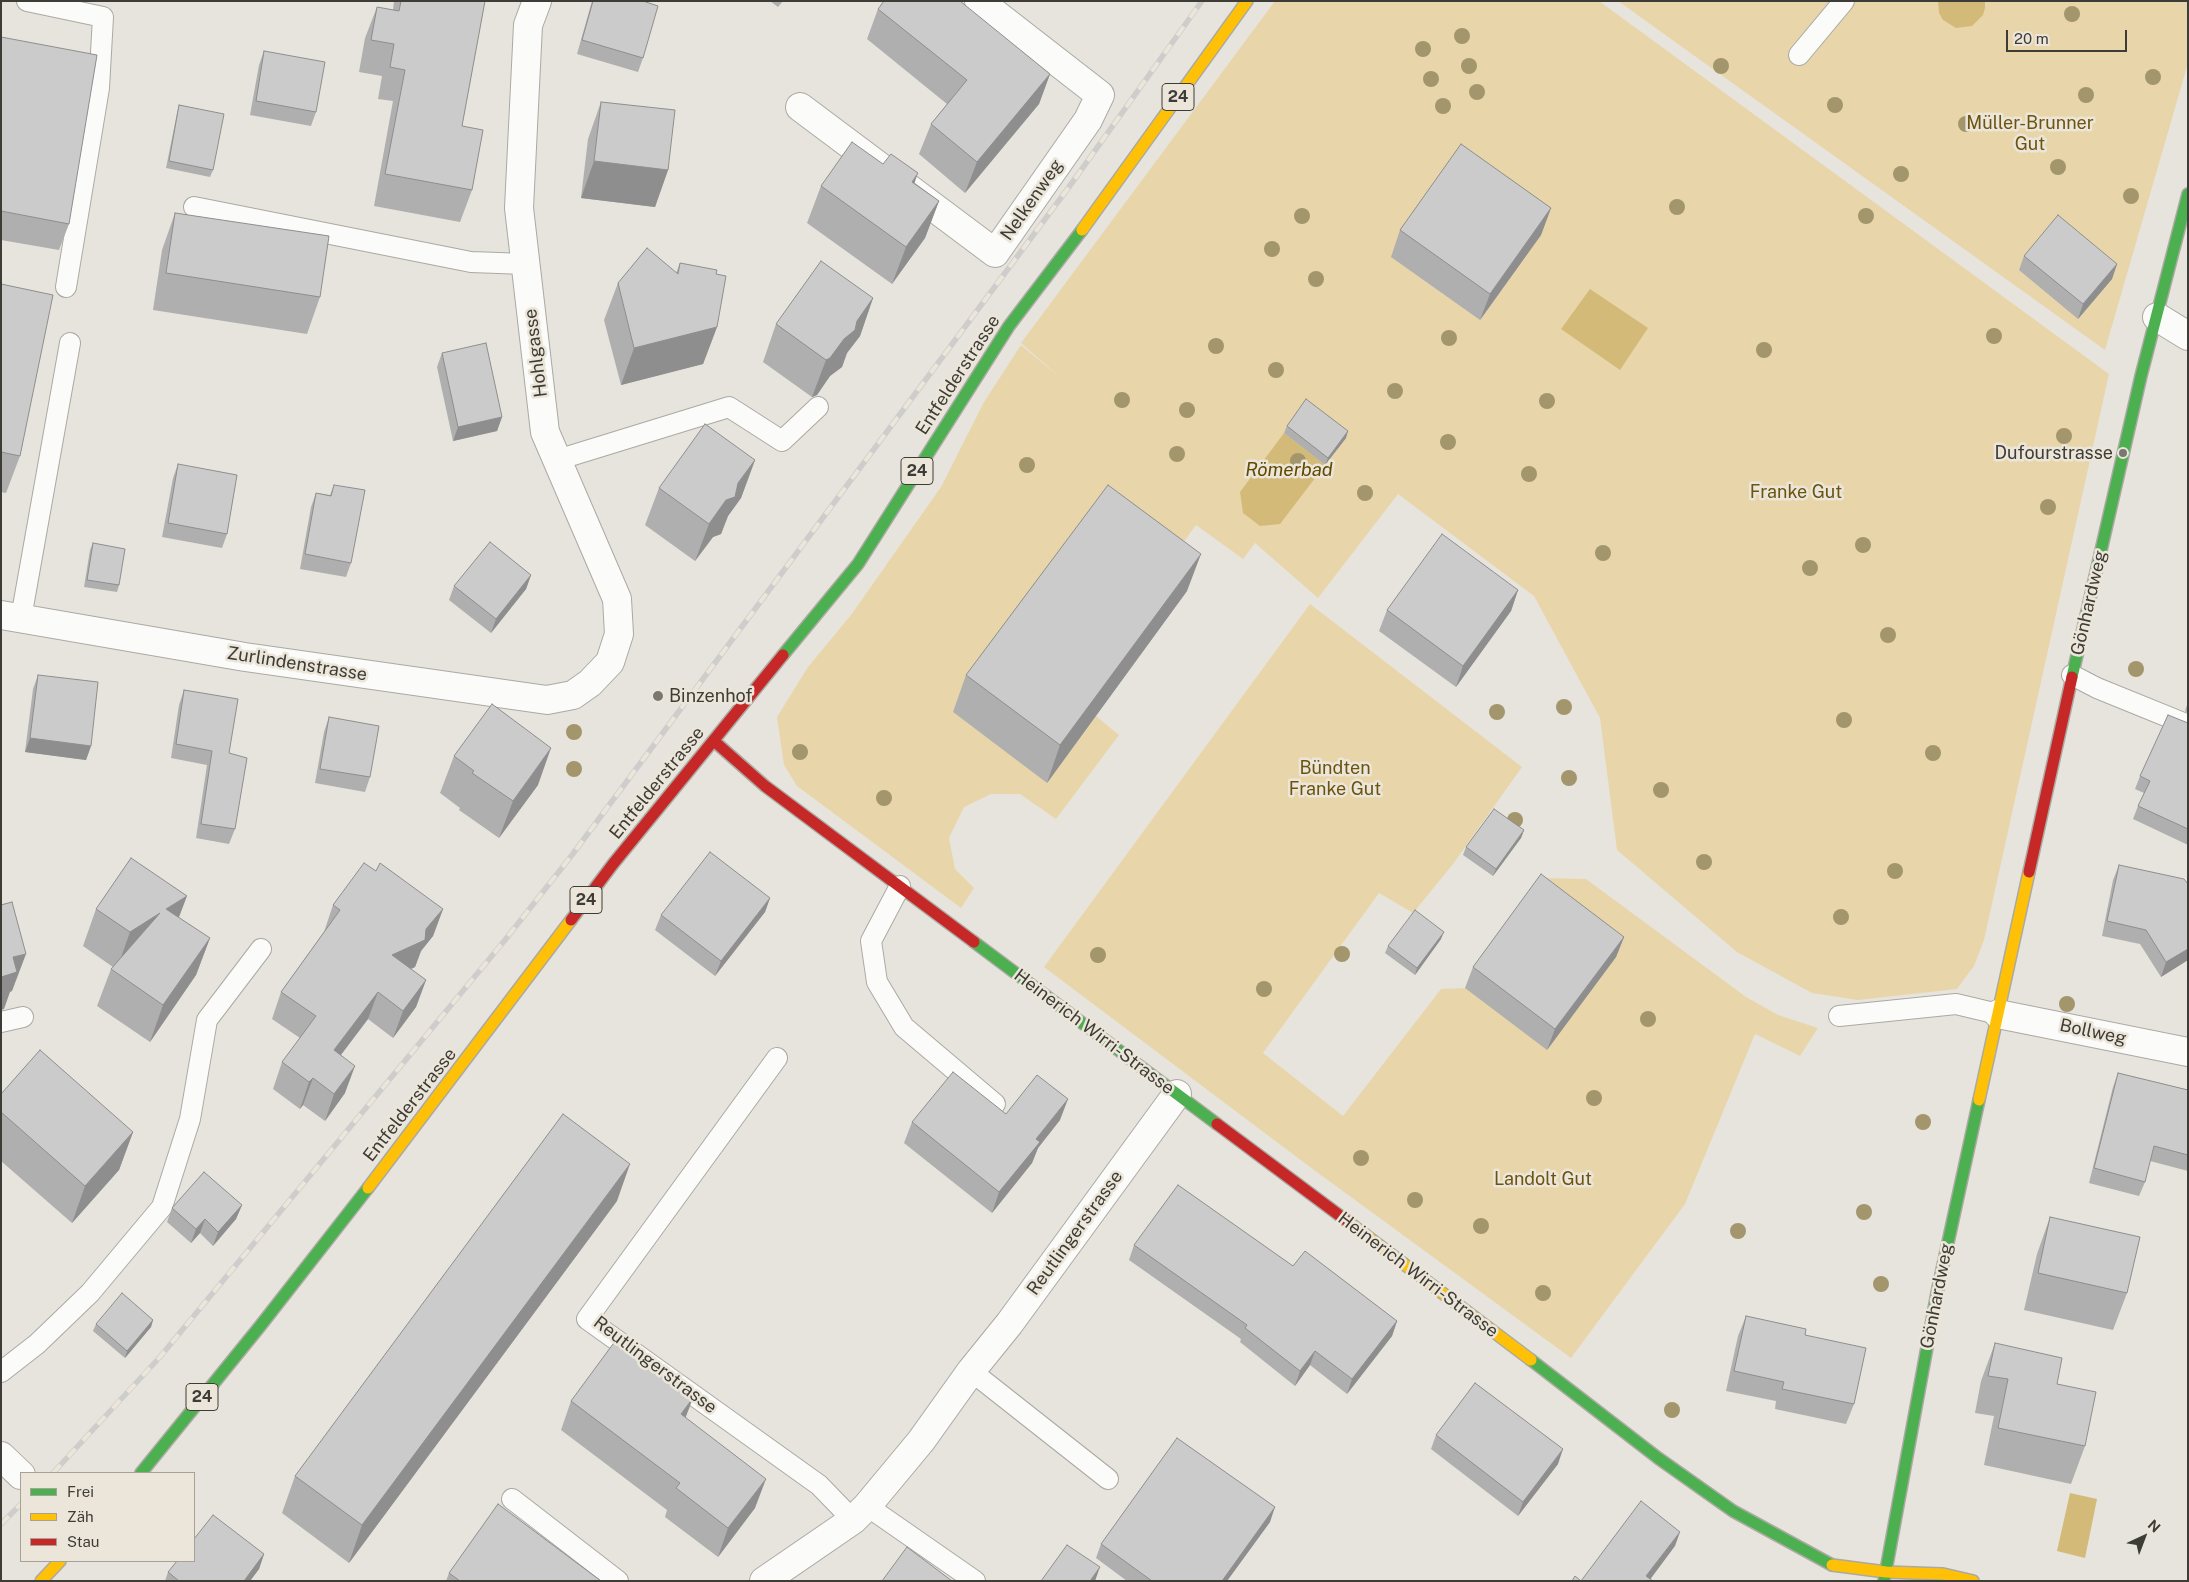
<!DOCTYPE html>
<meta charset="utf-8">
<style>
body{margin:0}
#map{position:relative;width:2189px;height:1582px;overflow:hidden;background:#e7e4dd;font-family:"Public Sans",sans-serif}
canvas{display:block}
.frame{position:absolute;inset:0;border:2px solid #3e3c37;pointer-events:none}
.legend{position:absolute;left:20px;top:1472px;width:175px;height:90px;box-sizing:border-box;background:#ebe6d9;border:1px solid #a6a298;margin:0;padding:6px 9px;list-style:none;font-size:15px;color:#3e3c37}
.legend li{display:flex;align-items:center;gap:10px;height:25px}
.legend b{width:25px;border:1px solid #a6a298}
.north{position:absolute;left:2119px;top:1512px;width:50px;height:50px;-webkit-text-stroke:4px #ebe6d9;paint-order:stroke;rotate:43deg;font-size:14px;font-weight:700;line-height:20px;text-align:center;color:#3e3c37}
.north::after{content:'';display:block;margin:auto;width:18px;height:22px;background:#3e3c37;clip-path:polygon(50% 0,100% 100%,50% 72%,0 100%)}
.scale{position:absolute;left:2006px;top:30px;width:121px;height:22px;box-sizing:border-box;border:2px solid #3e3c37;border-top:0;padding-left:6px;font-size:15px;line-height:18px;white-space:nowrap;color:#3e3c37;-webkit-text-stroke:4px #ebe6d9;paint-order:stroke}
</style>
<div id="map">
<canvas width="2189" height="1582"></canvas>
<div class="frame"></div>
<ul class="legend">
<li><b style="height:6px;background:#4caf50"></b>Frei</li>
<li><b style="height:6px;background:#ffc107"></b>Zäh</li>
<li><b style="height:6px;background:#c62828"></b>Stau</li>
</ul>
<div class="north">N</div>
<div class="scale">20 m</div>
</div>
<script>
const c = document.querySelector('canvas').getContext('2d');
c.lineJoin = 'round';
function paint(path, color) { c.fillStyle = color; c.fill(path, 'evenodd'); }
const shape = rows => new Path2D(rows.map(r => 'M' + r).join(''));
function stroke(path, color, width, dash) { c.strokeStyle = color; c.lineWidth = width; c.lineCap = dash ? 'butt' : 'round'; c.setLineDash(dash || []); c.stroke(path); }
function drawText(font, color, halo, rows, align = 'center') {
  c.font = font + ' "Public Sans",sans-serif'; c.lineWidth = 5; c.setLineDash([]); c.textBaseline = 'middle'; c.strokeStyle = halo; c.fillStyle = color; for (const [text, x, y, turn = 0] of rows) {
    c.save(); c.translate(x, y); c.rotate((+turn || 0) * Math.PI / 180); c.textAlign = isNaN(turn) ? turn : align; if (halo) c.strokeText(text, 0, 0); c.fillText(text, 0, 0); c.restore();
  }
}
paint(shape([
 [1275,1,1599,1,2109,374,1984,940,1974,966,1957,989,1858,1000,1812,993,1737,952,1617,850,1600,718,1534,596,1398,494,1318,598,1255,543,1243,559,1196,525,1177,551,953,712,1047,782,1096,716,1119,735,1056,819,1020,794,991,794,964,807,949,838,955,869,974,888,961,908,797,786,784,765,777,717,808,667,851,615,941,487,984,402,1021,345,1064,381,1021,343],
 [1618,1,2188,1,2188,63,2105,350],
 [1310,604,1522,767,1453,864,1413,913,1379,893,1263,1053,1343,1116,1441,989,1465,988,1541,878,1586,879,1746,997,1778,1015,1818,1028,1800,1056,1755,1034,1685,1204,1571,1358,1310,1167,1044,967]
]), '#e8d6aa');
paint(shape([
 [1938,1,1985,1,1985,8,1983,15,1972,26,1956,28,1943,20,1939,13],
 [1590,289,1648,328,1620,370,1561,329],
 [1284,433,1325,465,1280,524,1260,526,1243,513,1240,492],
 [2070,1493,2097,1499,2085,1558,2057,1551]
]), '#d4ba79');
const lane = shape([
 [27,1,103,17,99,88,66,287],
 [1799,55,1844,1],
 [194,207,471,262,526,264],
 [557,460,729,407,782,441,818,407],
 [21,618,70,343],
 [2072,675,2097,688,2188,725],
 [900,886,871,941,877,982,904,1027,995,1104],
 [1839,1016,1956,1004,1998,1014],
 [1,1022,23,1017],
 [777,1058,587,1319,819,1485,853,1520],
 [971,1371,1108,1479],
 [1,1372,37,1344,90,1293,162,1207,190,1119,207,1020,261,949],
 [512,1499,618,1581],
 [867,1506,975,1581]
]);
const street = shape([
 [800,107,995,253,1088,120,1100,95,979,1],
 [2157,317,2188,336],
 [1,615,245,657,547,700,573,695,590,683,610,662,619,634,617,599,545,432,519,208,528,25,537,1],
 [1998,1014,2188,1052],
 [1,1456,21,1475],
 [764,1581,853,1520,867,1506,921,1441,971,1371,1009,1324,1177,1094]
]);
const fast = shape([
 [783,655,858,564,1009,326,1082,230],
 [2072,677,2141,376,2188,194],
 [974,942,1217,1124],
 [1531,1360,1658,1458,1733,1511,1832,1565],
 [141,1473,261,1325,368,1188],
 [1884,1581,1937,1293,1979,1100]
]);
const slow = shape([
 [1082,230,1247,1],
 [1979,1100,2029,872],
 [368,1188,571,920],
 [1347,1221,1531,1360],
 [1832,1565,1886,1572,1943,1574,1973,1581],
 [41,1581,60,1561]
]);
const jam = shape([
 [714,741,765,786,974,942],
 [2029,872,2072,677],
 [571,920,613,864,783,655],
 [1217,1124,1347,1221]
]);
stroke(lane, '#aba9a3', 22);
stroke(street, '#aba9a3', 30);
stroke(fast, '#aba9a3', 14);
stroke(slow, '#aba9a3', 14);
stroke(jam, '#aba9a3', 14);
stroke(lane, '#fbfbfa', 20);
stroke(street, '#fbfbfa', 28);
stroke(fast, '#4caf50', 11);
stroke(slow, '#ffc107', 11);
stroke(jam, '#c62828', 11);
const rail = shape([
 [53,1473,159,1358,505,940,572,855,1069,187,1202,1],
 [1,1524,21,1504]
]);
stroke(rail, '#cecdcb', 5.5);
stroke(rail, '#ebe6d9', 4, [11]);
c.fillStyle = '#a3956c';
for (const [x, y] of [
 [2072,14],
 [1462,36],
 [1423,49],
 [1469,66],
 [1721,66],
 [2153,77],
 [1431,79],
 [1477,92],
 [2086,95],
 [1835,105],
 [1443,106],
 [1966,124],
 [2058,167],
 [1901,174],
 [2131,196],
 [1677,207],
 [1302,216],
 [1866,216],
 [1272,249],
 [1316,279],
 [1994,336],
 [1449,338],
 [1216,346],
 [1764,350],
 [1276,370],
 [1395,391],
 [1122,400],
 [1547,401],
 [1187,410],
 [2064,436],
 [1448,442],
 [1177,454],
 [1298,461],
 [1027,465],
 [1529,474],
 [1365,493],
 [2048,507],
 [1863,545],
 [1603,553],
 [1810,568],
 [1888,635],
 [2136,669],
 [1564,707],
 [1497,712],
 [1844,720],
 [574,732],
 [800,752],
 [1933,753],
 [574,769],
 [1569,778],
 [1661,790],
 [884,798],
 [1515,820],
 [1704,862],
 [1895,871],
 [1841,917],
 [1342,954],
 [1098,955],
 [1264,989],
 [2067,1004],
 [1648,1019],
 [1594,1098],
 [1923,1122],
 [1361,1158],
 [1415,1200],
 [1864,1212],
 [1481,1226],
 [1738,1231],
 [1881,1284],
 [1543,1293],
 [1672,1410]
]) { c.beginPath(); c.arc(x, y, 8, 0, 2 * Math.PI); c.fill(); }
paint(shape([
 [394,1,485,1,462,126,472,190,460,222,374,206,393,101,378,99,382,76,359,72,365,38,377,7,393,10],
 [592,1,643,1,643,58,638,72,577,54],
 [770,1,783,1,778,7],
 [878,9,1050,74,1039,104,965,193,919,154,931,124,947,104,867,39],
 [1,37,69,224,59,250,1,240],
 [264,51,316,112,311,126,250,115,259,65],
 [601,102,668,170,655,207,581,198,588,139],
 [179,105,213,170,210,177,166,168,177,113],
 [883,164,915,183,939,201,925,238,892,284,807,223,821,186],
 [1551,208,1541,235,1480,320,1391,257,1400,230],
 [175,213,320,297,307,334,153,310,162,250],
 [2024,256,2117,264,2112,279,2078,319,2019,270],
 [680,263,716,274,717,327,703,364,621,385,604,320,618,283,676,273],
 [1,284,20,456,6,493,1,492],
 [873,298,860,336,847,353,842,367,830,376,817,395,812,397,763,362,776,324],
 [442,353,502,417,497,431,453,441,437,367],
 [1287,426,1346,438,1325,465,1284,433],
 [755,460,741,498,728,516,721,534,713,537,695,561,645,525,659,488],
 [178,464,227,534,222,548,162,537,173,478],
 [334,485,351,563,346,577,300,569,311,507,316,493,330,495],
 [93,543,119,585,117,592,84,587,90,550],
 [531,575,526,589,491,633,449,600,454,586],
 [1518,590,1511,611,1456,687,1379,631,1387,610],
 [1187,591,1047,783,953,712,966,675],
 [38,675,91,746,86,760,25,752,33,689],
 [184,690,229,753,235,829,229,844,196,838,207,765,171,758,179,705],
 [2188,702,2188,713,2185,711],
 [329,717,370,777,365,792,315,783,324,732],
 [2188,723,2188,845,2133,819,2138,806,2144,793,2135,789,2140,776],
 [454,756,538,785,499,838,459,810,460,808,440,793],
 [1524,830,1521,838,1493,876,1463,855,1466,847],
 [2119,865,2188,960,2161,977,2140,944,2102,936,2113,880],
 [376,871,443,909,433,936,421,951,415,967,411,969,426,980,416,1007,393,1038,368,1019,341,1055,345,1093,325,1121,303,1105,300,1109,273,1089,282,1062,300,1038,272,1019,281,992,324,932,333,905],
 [770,898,765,912,715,976,655,930,661,915],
 [96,909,179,918,210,938,196,975,150,1042,97,1006,111,969,113,967,83,946],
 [1624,937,1616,957,1547,1050,1465,988,1473,967],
 [1441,939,1415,975,1385,953,1388,946],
 [2118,1073,2188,1090,2188,1171,2150,1161,2145,1182,2139,1196,2089,1183,2113,1087],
 [1,1094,133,1132,119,1170,72,1223,1,1161],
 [1006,1114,1060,1120,1038,1148,1032,1163,992,1213,904,1143,912,1122],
 [617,1201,349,1563,282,1513,295,1476],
 [242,1205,236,1219,213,1246,200,1233,191,1243,167,1222,172,1208],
 [2050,1217,2127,1293,2113,1330,2024,1310,2037,1254],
 [1134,1245,1293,1266,1397,1321,1392,1336,1347,1394,1310,1365,1295,1386,1240,1342,1241,1339,1129,1260],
 [1746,1316,1805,1335,1854,1404,1846,1424,1775,1409,1776,1401,1726,1391,1738,1336],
 [153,1320,151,1327,125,1358,93,1331,96,1324],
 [1995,1343,2057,1384,2085,1446,2071,1484,1984,1465,1994,1416,1975,1413,1981,1381],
 [571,1401,686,1418,755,1508,718,1557,665,1517,667,1510,561,1430],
 [1436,1435,1558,1464,1518,1516,1431,1449],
 [1270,1522,1227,1581,1127,1581,1096,1558,1101,1544],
 [264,1554,259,1569,250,1581,165,1581,168,1572],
 [449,1573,601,1581,446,1581]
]), '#aeafae');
paint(shape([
 [1050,74,1039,104,965,193,977,162],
 [594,161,668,170,655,207,581,198],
 [918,173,905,210,912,182],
 [939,201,925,238,892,284,906,247],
 [1551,208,1541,235,1480,320,1490,294],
 [2117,264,2112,279,2078,319,2083,304],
 [873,298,860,336,847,353,842,367,830,376,817,395,812,397,826,360,857,321],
 [717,327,703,364,621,385,634,348],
 [502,417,497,431,453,441,458,427],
 [1348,431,1346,438,1325,465,1328,458],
 [755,460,741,498,728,516,721,534,713,537,695,561,709,524],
 [1201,554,1187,591,1047,783,1060,745],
 [531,575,526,589,491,633,496,619],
 [1518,590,1511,611,1456,687,1463,666],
 [30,738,91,746,86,760,25,752],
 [551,748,538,785,499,838,513,801],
 [1524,830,1521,838,1493,876,1496,869],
 [187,896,173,933,166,909],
 [770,898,765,912,715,976,721,961],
 [443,909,433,936,421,951,415,967,382,982,392,955,426,929],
 [160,913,117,969,130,932],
 [1444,932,1441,939,1415,975,1417,968],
 [1624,937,1616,957,1547,1050,1555,1029],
 [210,938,196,975,150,1042,163,1005],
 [2188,949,2188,960,2161,977,2166,962],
 [26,954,12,991,10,992,4,1009,1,1010,1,977,13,957],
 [426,980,416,1007,393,1038,403,1011],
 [378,992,368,1019,324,1077,334,1050],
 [355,1066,345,1093,325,1121,334,1094],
 [313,1078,303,1105,300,1109,309,1082],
 [1068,1099,1060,1120,1038,1148,1032,1163,992,1213,999,1192,1036,1139],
 [133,1132,119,1170,72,1223,85,1186],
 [630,1164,617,1201,349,1563,362,1525],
 [242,1205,236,1219,213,1246,218,1232],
 [205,1219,200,1233,191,1243,196,1229],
 [153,1320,151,1327,125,1358,127,1351],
 [1397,1321,1392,1336,1347,1394,1352,1379],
 [1315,1351,1310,1365,1295,1386,1300,1371],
 [693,1398,682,1427,681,1414],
 [1563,1449,1558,1464,1518,1516,1523,1502],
 [766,1479,755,1508,718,1557,728,1528],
 [1275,1507,1270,1522,1227,1581,1222,1581],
 [1680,1532,1675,1546,1649,1581,1646,1576],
 [264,1554,259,1569,250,1581,244,1581],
 [1100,1567,1095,1581,1090,1581]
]), '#8d8e8d');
const building = shape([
 [401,1,485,1,462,126,483,130,472,190,385,174,405,70,390,67,394,44,371,40,377,7,399,11,401,1],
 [593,1,643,1,658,6,643,58,582,40,593,1],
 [884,1,960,1,1050,74,977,162,931,124,967,80,878,9,884,1],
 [1,37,97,55,69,224,1,211,1,37],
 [264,51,325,62,316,112,256,101,264,51],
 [601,102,675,110,668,170,594,161,601,102],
 [179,105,224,114,213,170,169,161,179,105],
 [852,142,883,164,891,154,918,173,912,182,939,201,906,247,821,186,852,142],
 [1461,144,1551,208,1490,294,1400,230,1461,144],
 [175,213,329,236,320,297,166,273,175,213],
 [2058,215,2117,264,2083,304,2024,256,2058,215],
 [647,248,678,274,680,263,717,270,716,274,726,276,717,327,634,348,618,283,647,248],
 [821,261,873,298,857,321,855,330,844,339,830,358,826,360,776,324,821,261],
 [1,284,53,295,20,456,1,452,1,284],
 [486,343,502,417,458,427,442,353,486,343],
 [1306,399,1348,431,1328,458,1287,426,1306,399],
 [705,424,755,460,738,483,735,497,726,500,709,524,659,488,705,424],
 [178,464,237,475,227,534,168,523,178,464],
 [334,485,365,490,351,563,305,554,316,493,331,496,334,485],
 [1108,485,1201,554,1060,745,966,675,1108,485],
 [1442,534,1518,590,1463,666,1387,610,1442,534],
 [490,542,531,575,496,619,454,586,490,542],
 [93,543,125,549,119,585,87,580,93,543],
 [38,675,98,682,91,746,30,738,38,675],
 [184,690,238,699,229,753,247,758,235,829,201,824,212,751,176,744,184,690],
 [492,704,551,748,513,801,472,773,474,771,454,756,492,704],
 [2168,715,2188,723,2188,829,2138,806,2150,781,2140,776,2168,715],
 [329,717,379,726,370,777,320,769,329,717],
 [1494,809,1524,830,1496,869,1466,847,1494,809],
 [710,852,770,898,721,961,661,915,710,852],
 [131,858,187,896,166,909,210,938,163,1005,111,969,160,913,130,932,96,909,131,858],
 [364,863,376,871,380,863,443,909,426,929,425,940,392,955,426,980,403,1011,378,992,334,1050,355,1066,334,1094,313,1078,309,1082,282,1062,316,1016,281,992,340,910,333,905,364,863],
 [2119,865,2184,879,2188,884,2188,949,2166,962,2146,930,2107,921,2119,865],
 [1541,874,1624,937,1555,1029,1473,967,1541,874],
 [12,902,26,954,13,957,17,972,1,977,1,905,12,902],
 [1415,910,1444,932,1417,968,1388,946,1415,910],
 [40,1050,133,1132,85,1186,1,1112,1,1094,40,1050],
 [953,1072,1006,1114,1037,1075,1068,1099,1036,1139,1040,1142,999,1192,912,1122,953,1072],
 [2118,1073,2188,1090,2188,1155,2154,1146,2145,1182,2094,1168,2118,1073],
 [563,1114,630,1164,362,1525,295,1476,563,1114],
 [204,1172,242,1205,218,1232,205,1219,196,1229,172,1208,204,1172],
 [1178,1185,1293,1266,1305,1251,1397,1321,1352,1379,1315,1351,1300,1371,1245,1328,1247,1325,1134,1245,1178,1185],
 [2050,1217,2140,1237,2127,1293,2038,1273,2050,1217],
 [122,1293,153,1320,127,1351,96,1324,122,1293],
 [1746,1316,1806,1329,1805,1335,1866,1348,1854,1404,1782,1389,1784,1382,1734,1371,1746,1316],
 [616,1340,693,1398,681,1414,766,1479,728,1528,676,1488,680,1483,571,1401,616,1340],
 [1995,1343,2062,1358,2057,1384,2096,1392,2085,1446,1998,1428,2008,1379,1988,1376,1995,1343],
 [1475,1383,1563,1449,1523,1502,1436,1435,1475,1383],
 [1177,1438,1275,1507,1222,1581,1152,1581,1101,1544,1177,1438],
 [1641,1501,1680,1532,1646,1576,1653,1581,1572,1581,1575,1576,1581,1581,1641,1501],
 [498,1504,601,1581,460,1581,449,1573,498,1504],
 [213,1515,264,1554,244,1581,179,1581,168,1572,177,1561,194,1561,194,1539,213,1515],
 [1067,1545,1100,1567,1090,1581,1041,1581,1067,1545],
 [907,1547,952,1581,882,1581,907,1547]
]);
paint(building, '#cacbca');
stroke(building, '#8d8e8d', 1);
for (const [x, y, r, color] of [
 [2123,453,5,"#797771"],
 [658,696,6,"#797771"]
]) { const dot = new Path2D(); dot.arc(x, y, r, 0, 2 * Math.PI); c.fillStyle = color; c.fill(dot); stroke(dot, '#ebe6d9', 2); }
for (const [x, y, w] of [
 [1178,97,32],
 [917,471,32],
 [586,900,32],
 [202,1397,32]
]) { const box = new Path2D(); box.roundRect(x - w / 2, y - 13.5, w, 27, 4); c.fillStyle = '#ebe6d9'; c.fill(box); stroke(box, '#3e3c37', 1); }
drawText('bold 16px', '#3e3c37', null, [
 ["24",1178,97],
 ["24",917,471],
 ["24",586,900],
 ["24",202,1397]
]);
drawText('18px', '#6c540f', '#ebe6d9', [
 ["Müller-Brunner",2030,123],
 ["Gut",2030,144],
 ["Franke Gut",1796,492],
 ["Bündten",1335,768],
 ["Franke Gut",1335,789],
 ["Landolt Gut",1543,1179]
]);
drawText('18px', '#3e3c37', '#ebe6d9', [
 ["Nelkenweg",1032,200,-55],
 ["Hohlgasse",536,353,-97],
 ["Entfelderstrasse",958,375,-57],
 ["Gönhardweg",2089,603,-77],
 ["Zurlindenstrasse",297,664,9],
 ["Entfelderstrasse",657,783,-51],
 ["Heinerich Wirri-Strasse",1094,1032,37],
 ["Bollweg",2093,1032,12],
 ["Entfelderstrasse",410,1105,-52],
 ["Reutlingerstrasse",1075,1233,-54],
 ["Heinerich Wirri-Strasse",1418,1275,37],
 ["Gönhardweg",1937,1296,-79],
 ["Reutlingerstrasse",655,1365,37]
]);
drawText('18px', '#3e3c37', '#ebe6d9', [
 ["Dufourstrasse",2113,453],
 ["Binzenhof",669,696,"left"]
], 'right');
drawText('italic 19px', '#614900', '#ebe6d9', [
 ["Römerbad",1289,470]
]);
</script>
